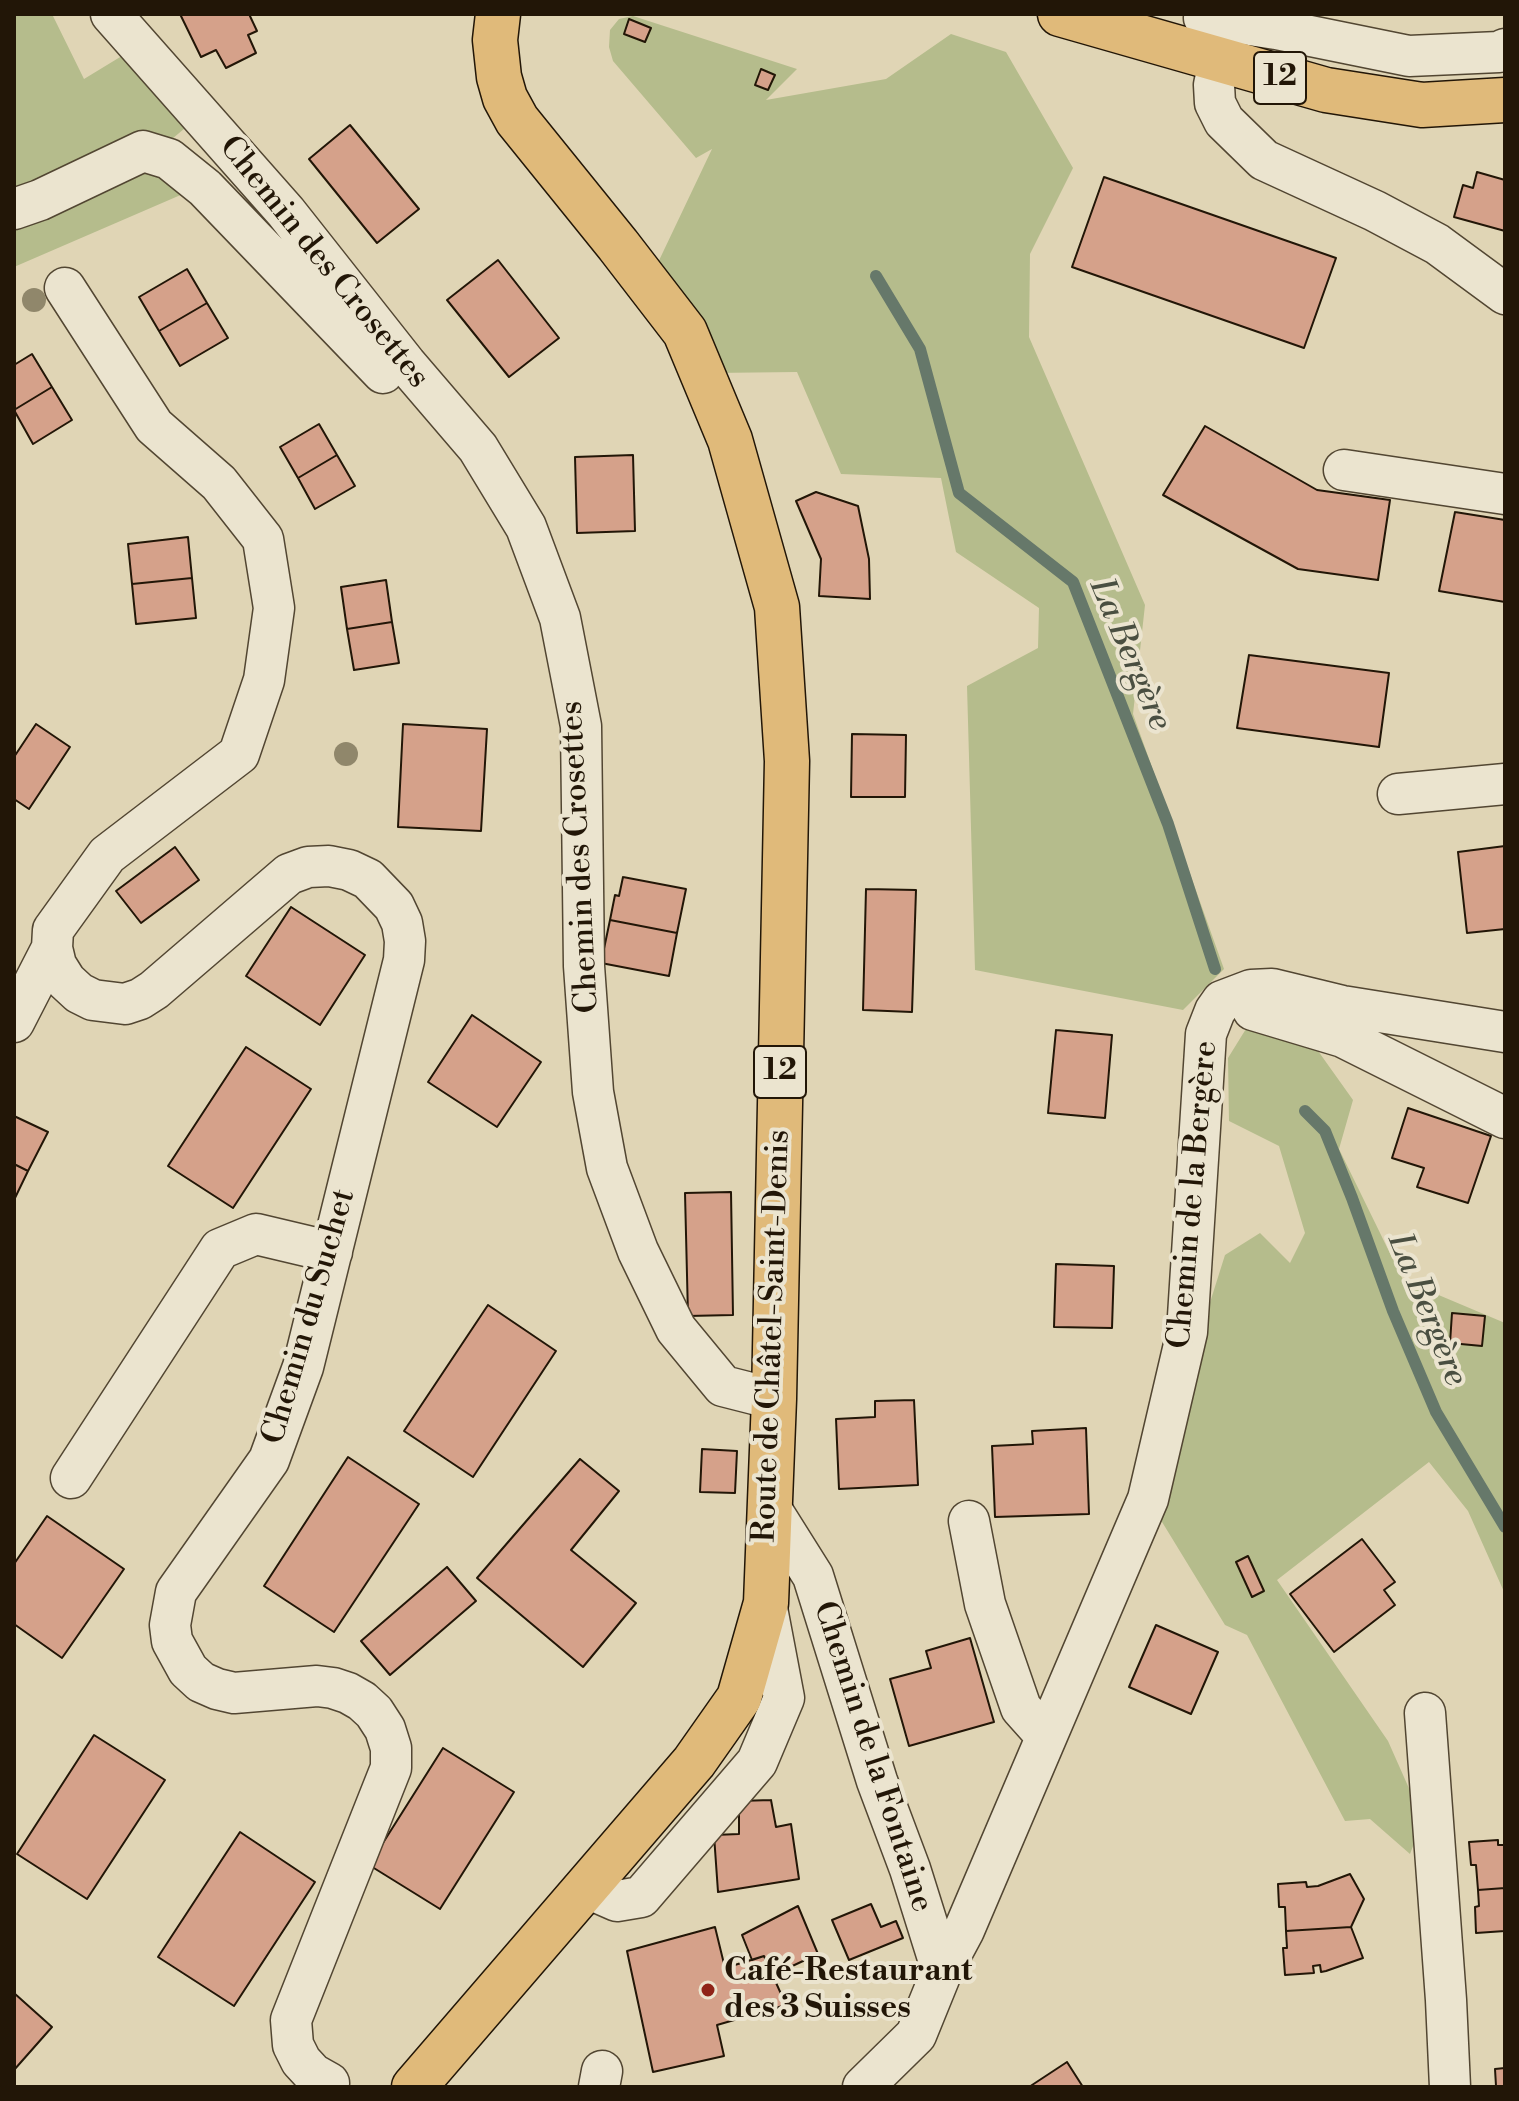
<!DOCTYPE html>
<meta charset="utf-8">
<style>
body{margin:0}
#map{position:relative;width:1519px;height:2101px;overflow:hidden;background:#e0d5b5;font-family:"Libre Bodoni",serif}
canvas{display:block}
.frame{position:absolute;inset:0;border:16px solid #221607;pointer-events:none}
</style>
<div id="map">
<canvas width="1519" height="2101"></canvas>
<div class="frame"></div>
</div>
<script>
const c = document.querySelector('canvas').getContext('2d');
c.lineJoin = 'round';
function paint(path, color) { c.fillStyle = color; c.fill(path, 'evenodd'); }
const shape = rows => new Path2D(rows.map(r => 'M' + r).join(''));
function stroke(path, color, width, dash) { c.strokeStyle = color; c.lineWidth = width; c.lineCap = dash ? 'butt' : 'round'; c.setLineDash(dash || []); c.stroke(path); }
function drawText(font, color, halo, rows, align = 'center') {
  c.font = font + ' "Libre Bodoni",serif'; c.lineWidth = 8; c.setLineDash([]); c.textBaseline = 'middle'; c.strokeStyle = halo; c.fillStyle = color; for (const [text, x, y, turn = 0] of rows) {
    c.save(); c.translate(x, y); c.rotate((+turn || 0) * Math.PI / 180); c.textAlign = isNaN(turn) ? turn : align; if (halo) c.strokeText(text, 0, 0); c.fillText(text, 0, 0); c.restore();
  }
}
paint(shape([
 [14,14,52,14,84,79,130,51,191,123,172,139,213,181,14,267],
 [633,16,797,69,766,100,886,79,951,34,1006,52,1073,168,1030,254,1029,337,1145,605,1133,714,1224,969,1183,1010,975,970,967,686,1038,648,1039,608,956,552,941,478,841,474,797,372,712,373,654,271,712,149,696,158,613,61,609,47,610,30,619,19],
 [1249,1024,1301,1027,1353,1100,1339,1149,1403,1280,1505,1323,1505,1594,1468,1511,1429,1462,1277,1580,1388,1741,1423,1820,1410,1854,1370,1819,1345,1821,1247,1635,1225,1625,1148,1499,1225,1255,1260,1233,1290,1263,1305,1233,1279,1146,1229,1121,1228,1058]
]), '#b5bc8c');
stroke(shape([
 [876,276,920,349,959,493,1073,582,1168,824,1215,969],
 [1305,1111,1325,1131,1352,1198,1393,1311,1436,1412,1505,1527]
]), '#66786a', 12);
const building = shape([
 [180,14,249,14,257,31,248,35,256,53,226,68,216,50,201,57,180,14],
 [629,19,651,28,645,42,624,34,629,19],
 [761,69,775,75,768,90,755,85,761,69],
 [350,125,419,209,377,243,309,159,350,125],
 [1477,172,1505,180,1505,231,1454,217,1463,185,1473,188,1477,172],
 [1104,177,1336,258,1304,348,1072,267,1104,177],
 [498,260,559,338,509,377,447,300,498,260],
 [187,269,207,303,159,331,139,297,187,269],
 [207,303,228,338,180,366,159,331,207,303],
 [32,354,52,387,14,410,14,365,32,354],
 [52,387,72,420,33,444,14,410,52,387],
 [319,424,337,455,298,478,280,447,319,424],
 [1205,426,1317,490,1390,500,1378,580,1298,569,1163,495,1205,426],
 [337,455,355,486,315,509,298,478,337,455],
 [633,455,635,531,577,533,575,457,633,455],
 [816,492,858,506,869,559,870,599,819,596,821,559,796,501,816,492],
 [1455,512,1505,520,1505,602,1439,591,1455,512],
 [188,537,192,578,132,584,128,544,188,537],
 [192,578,196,618,136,624,132,584,192,578],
 [386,580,392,622,347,629,341,587,386,580],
 [392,622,399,663,354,670,347,629,392,622],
 [1249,655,1389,673,1379,747,1237,728,1249,655],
 [36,724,70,747,29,809,14,799,14,757,36,724],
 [403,724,487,729,481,831,398,827,403,724],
 [852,734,906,735,905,797,851,797,852,734],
 [1505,846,1505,929,1467,933,1458,852,1505,846],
 [175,847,199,880,141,923,116,891,175,847],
 [623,877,686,889,677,933,610,920,615,895,619,896,623,877],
 [866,889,916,890,912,1012,863,1010,866,889],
 [291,907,365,955,320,1025,246,976,291,907],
 [610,920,677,933,669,976,601,963,610,920],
 [472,1015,541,1062,497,1127,428,1082,472,1015],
 [1056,1030,1112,1035,1105,1118,1048,1113,1056,1030],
 [246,1047,311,1089,233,1208,168,1166,246,1047],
 [1408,1108,1491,1136,1468,1203,1417,1187,1424,1168,1392,1158,1408,1108],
 [14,1116,48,1132,28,1171,14,1164,14,1116],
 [14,1164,28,1171,14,1200,14,1164],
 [731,1192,733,1315,688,1316,685,1193,731,1192],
 [1056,1264,1114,1266,1112,1328,1054,1327,1056,1264],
 [488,1305,556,1351,473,1477,404,1431,488,1305],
 [1452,1313,1485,1316,1482,1346,1450,1343,1452,1313],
 [914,1400,918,1485,839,1489,836,1419,875,1417,875,1401,914,1400],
 [1086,1428,1089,1514,995,1517,992,1446,1033,1444,1032,1431,1086,1428],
 [702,1449,737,1451,735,1493,700,1492,702,1449],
 [348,1457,419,1504,334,1632,264,1586,348,1457],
 [580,1459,619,1491,571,1550,636,1603,583,1667,477,1578,580,1459],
 [47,1516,124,1569,62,1658,14,1624,14,1564,47,1516],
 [1362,1539,1395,1582,1384,1590,1395,1605,1334,1652,1290,1594,1362,1539],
 [1248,1556,1264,1591,1252,1597,1236,1562,1248,1556],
 [447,1567,476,1601,390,1675,361,1641,447,1567],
 [1156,1625,1218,1652,1191,1714,1129,1687,1156,1625],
 [970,1638,994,1722,909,1746,890,1679,931,1668,926,1651,970,1638],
 [94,1735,165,1780,87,1899,17,1854,94,1735],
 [443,1748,514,1792,440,1909,369,1865,443,1748],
 [771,1800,776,1827,791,1824,799,1879,718,1892,714,1835,739,1834,739,1801,771,1800],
 [240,1832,315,1882,234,2006,158,1957,240,1832],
 [1498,1840,1498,1845,1505,1845,1505,1888,1478,1890,1476,1865,1471,1865,1469,1842,1498,1840],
 [1350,1874,1364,1899,1351,1927,1286,1931,1285,1907,1279,1907,1278,1884,1306,1882,1307,1887,1318,1886,1350,1874],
 [1505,1888,1505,1931,1476,1933,1475,1907,1479,1906,1478,1890,1505,1888],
 [871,1904,881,1927,896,1921,903,1938,849,1960,832,1920,871,1904],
 [798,1906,818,1954,773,1975,764,1956,752,1960,742,1935,798,1906],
 [715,1927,725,1968,764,1956,786,2005,717,2025,724,2056,653,2072,627,1951,715,1927],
 [1351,1927,1363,1958,1326,1971,1321,1972,1320,1965,1313,1966,1314,1973,1285,1975,1283,1948,1287,1948,1286,1931,1351,1927],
 [14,1993,52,2027,14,2070,14,1993],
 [1067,2062,1083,2087,1029,2087,1067,2062],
 [1505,2068,1505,2087,1496,2086,1495,2069,1505,2068]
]);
paint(building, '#d5a18a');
stroke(building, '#221607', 2);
const minor = shape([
 [111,14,286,212,406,364,478,448,526,527,560,618,581,726,584,966,593,1092,607,1168,638,1251,676,1329,723,1386,774,1399],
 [1204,18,1276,29,1409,56,1499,52,1505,49],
 [1219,61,1214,85,1215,103,1224,121,1264,160,1375,211,1437,244,1505,294],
 [14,209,40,200,143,151,169,159,205,188,383,373],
 [65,288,154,426,219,483,263,539,274,608,264,680,239,754,107,855,53,930,52,948,56,965,66,981,79,993,93,1000,125,1004,140,999,154,990,289,874,308,867,329,866,349,870,368,879,394,906,402,923,405,941,404,960,303,1367,269,1460,176,1592,170,1625,172,1641,188,1670,201,1682,217,1689,234,1693,317,1686,333,1688,348,1693,362,1701,374,1712,385,1729,391,1748,391,1768,291,2020,293,2045,301,2061,313,2074,329,2083],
 [1344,470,1505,494],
 [1398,794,1505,784],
 [1253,1010,1343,1037,1505,1118],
 [14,1022,52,948],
 [71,1478,220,1249,256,1234,332,1252],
 [769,1506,813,1576,877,1781,910,1869,942,1971],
 [969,1521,985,1604,1021,1708,1046,1736],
 [1425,1713,1446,2000,1450,2087],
 [585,1887,617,1901,641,1897,757,1762,784,1698,766,1603],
 [599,2087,602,2071],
 [863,2087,916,2035,942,1971,964,1930,1148,1499,1187,1332,1206,1034,1215,1011,1222,1001,1251,990,1272,989,1342,1006,1505,1032]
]);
const major = shape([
 [1060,14,1326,90,1422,105,1505,100],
 [414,2087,694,1762,739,1698,766,1603,774,1399,787,761,777,607,730,440,685,332,618,245,517,120,505,98,499,77,495,40,498,14]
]);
stroke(minor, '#524632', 43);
stroke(major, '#221607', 47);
stroke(minor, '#ebe4cf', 40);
stroke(major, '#e0ba7a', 44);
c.fillStyle = '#90876b';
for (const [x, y] of [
 [34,300],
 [346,754]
]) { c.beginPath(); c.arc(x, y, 12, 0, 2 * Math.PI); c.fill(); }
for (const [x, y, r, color] of [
 [708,1990,8,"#8f2418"]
]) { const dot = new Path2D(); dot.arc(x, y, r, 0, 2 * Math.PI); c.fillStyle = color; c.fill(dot); stroke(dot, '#ebe4cf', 3); }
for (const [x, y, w] of [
 [1280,78,52],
 [780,1072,52]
]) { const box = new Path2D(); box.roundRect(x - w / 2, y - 26, w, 52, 6); c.fillStyle = '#ebe4cf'; c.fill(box); stroke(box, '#221607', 2); }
drawText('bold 30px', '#221607', null, [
 ["12",1280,78],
 ["12",780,1072]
]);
drawText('32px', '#221607', '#ebe4cf', [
 ["Chemin des Crosettes",323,263,51],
 ["Chemin des Crosettes",581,857,-93],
 ["Chemin de la Bergère",1194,1195,-85],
 ["Chemin du Suchet",310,1317,-74],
 ["Route de Châtel-Saint-Denis",773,1336,-88],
 ["Chemin de la Fontaine",872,1757,72]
]);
drawText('bold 32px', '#221607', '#ebe4cf', [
 ["Café-Restaurant",724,1972],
 ["des 3 Suisses",724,2009]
], 'left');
drawText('italic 34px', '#4a4f41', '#ebe4cf', [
 ["La Bergère",1129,655,67],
 ["La Bergère",1426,1310,68]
]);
</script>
